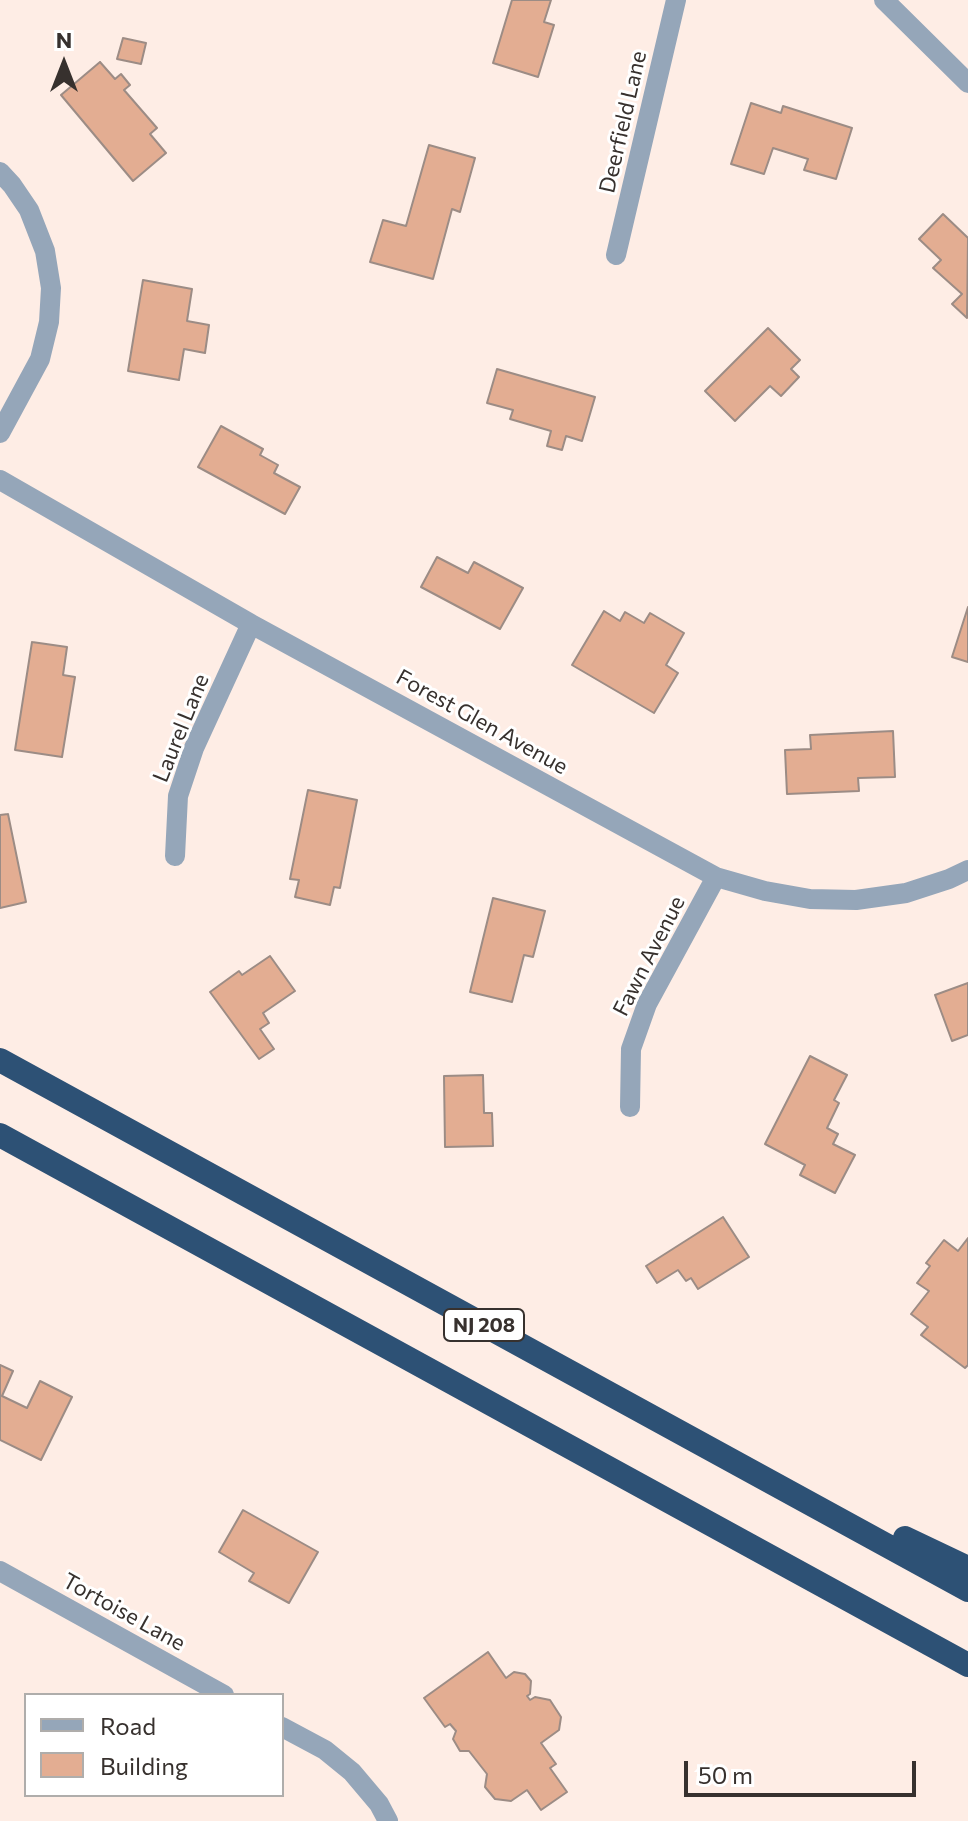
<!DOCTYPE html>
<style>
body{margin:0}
#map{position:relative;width:968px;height:1821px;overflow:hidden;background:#feede5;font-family:Commissioner,sans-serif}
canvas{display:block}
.legend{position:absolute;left:24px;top:1693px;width:260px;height:104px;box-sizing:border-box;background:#fff;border:2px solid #afadab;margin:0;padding:10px 14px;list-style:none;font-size:24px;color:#37312e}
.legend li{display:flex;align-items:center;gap:16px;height:40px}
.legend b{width:40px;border:2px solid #afadab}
.north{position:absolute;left:24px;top:24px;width:80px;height:80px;-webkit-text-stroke:6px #fff;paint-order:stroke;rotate:0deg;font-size:22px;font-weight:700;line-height:32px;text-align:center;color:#37312e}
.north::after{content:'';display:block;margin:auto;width:28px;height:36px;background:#37312e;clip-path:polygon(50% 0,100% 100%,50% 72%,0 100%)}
.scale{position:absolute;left:684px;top:1761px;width:232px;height:36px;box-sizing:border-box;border:4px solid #37312e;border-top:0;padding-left:10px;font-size:24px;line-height:28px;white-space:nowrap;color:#37312e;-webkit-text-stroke:6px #fff;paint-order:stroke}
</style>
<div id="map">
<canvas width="968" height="1821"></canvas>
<ul class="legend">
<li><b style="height:10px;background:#95a6b9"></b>Road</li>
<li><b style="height:22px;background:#e3ad92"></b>Building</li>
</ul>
<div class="north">N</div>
<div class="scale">50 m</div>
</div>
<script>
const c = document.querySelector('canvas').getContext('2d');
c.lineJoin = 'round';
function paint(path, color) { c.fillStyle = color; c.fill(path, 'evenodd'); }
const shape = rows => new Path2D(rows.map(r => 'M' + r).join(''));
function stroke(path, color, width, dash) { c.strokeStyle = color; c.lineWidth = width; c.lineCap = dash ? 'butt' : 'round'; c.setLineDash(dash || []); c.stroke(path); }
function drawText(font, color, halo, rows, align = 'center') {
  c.font = font + ' Commissioner,sans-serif'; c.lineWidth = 6; c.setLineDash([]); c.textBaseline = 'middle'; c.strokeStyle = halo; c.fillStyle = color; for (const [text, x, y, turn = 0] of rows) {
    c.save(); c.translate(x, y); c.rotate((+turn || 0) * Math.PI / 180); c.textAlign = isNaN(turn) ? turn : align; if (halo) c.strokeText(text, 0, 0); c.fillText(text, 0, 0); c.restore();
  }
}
const building = shape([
 [512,0,551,0,544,22,554,25,538,77,493,63,512,0],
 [123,38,146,43,141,64,117,59,123,38],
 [100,62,115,79,121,74,130,85,124,90,157,128,150,134,166,153,133,181,61,95,100,62],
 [751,103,781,113,783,106,852,128,836,179,804,170,808,159,773,148,764,174,731,164,751,103],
 [429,145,475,158,460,212,452,209,433,279,370,262,383,220,406,226,429,145],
 [943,214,968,238,967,318,952,304,962,294,933,268,941,260,919,239,943,214],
 [143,280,192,289,187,321,209,325,205,353,184,349,179,380,128,371,143,280],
 [768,328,800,360,791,369,799,377,781,396,770,386,735,421,705,391,768,328],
 [497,369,595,397,582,441,566,436,562,450,547,446,551,431,510,419,513,410,487,403,497,369],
 [221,426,263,449,260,455,278,465,274,473,300,487,285,514,198,467,221,426],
 [437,557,468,573,474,562,523,588,500,629,421,587,437,557],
 [968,607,968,662,952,657,968,607],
 [604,611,620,621,625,612,644,623,650,613,684,633,666,665,678,673,654,713,572,665,604,611],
 [32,642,67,647,63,675,75,677,62,757,15,750,32,642],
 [893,731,895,777,858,778,859,791,787,794,785,750,811,749,810,735,893,731],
 [308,790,357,800,340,888,334,887,330,905,295,897,299,880,290,879,308,790],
 [8,814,26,902,0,908,0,815,8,814],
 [493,898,545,911,533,957,524,955,512,1002,470,992,493,898],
 [270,956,295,991,263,1013,269,1023,260,1029,274,1049,259,1059,210,992,239,971,242,975,270,956],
 [968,983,968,1035,952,1041,935,995,968,983],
 [810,1056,847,1075,834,1100,839,1103,827,1128,838,1134,833,1144,855,1155,835,1193,800,1175,805,1165,765,1144,810,1056],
 [483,1075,484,1113,492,1113,493,1146,445,1147,444,1076,483,1075],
 [723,1217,749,1257,698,1289,691,1278,686,1281,678,1270,657,1283,646,1266,723,1217],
 [968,1238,968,1365,965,1368,921,1335,928,1327,911,1314,929,1291,917,1283,930,1266,926,1263,944,1240,958,1251,968,1238],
 [0,1365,13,1371,2,1396,27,1408,40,1381,72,1397,41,1460,0,1440,0,1365],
 [243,1510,318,1552,289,1603,249,1581,254,1573,219,1552,243,1510],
 [488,1652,506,1678,514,1672,525,1674,531,1681,530,1694,527,1696,530,1700,535,1697,550,1700,561,1717,559,1730,541,1743,556,1764,550,1768,567,1792,541,1810,527,1790,511,1801,495,1799,485,1787,487,1774,469,1751,460,1751,453,1739,456,1731,450,1724,445,1727,424,1698,488,1652]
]);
paint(building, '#e3ad92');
stroke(building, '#9c8c85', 2);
stroke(shape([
 [884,0,968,83],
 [0,172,12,185,29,210,45,251,51,288,49,322,40,359,0,433],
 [616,255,676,0],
 [0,480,251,624,716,877,765,891,810,899,856,900,906,893,949,879,968,870],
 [175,856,178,796,194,748,251,624],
 [630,1107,631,1049,647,1004,716,877],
 [0,1571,224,1695],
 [282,1727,325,1750,352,1772,379,1804,388,1821]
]), '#95a6b9', 20);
stroke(shape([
 [0,1060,968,1590],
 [0,1135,968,1665],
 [905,1538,968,1568]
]), '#2d5175', 24);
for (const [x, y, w] of [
 [484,1325,80]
]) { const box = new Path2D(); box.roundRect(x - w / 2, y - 16, w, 32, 6); c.fillStyle = '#fff'; c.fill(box); stroke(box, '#37312e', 2); }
drawText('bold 20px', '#37312e', null, [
 ["NJ 208",484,1325]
]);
drawText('22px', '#37312e', '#fff', [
 ["Deerfield Lane",623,122,-77],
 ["Forest Glen Avenue",482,722,29],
 ["Laurel Lane",181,728,-68],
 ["Fawn Avenue",649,956,-63],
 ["Tortoise Lane",124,1612,29]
]);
</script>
